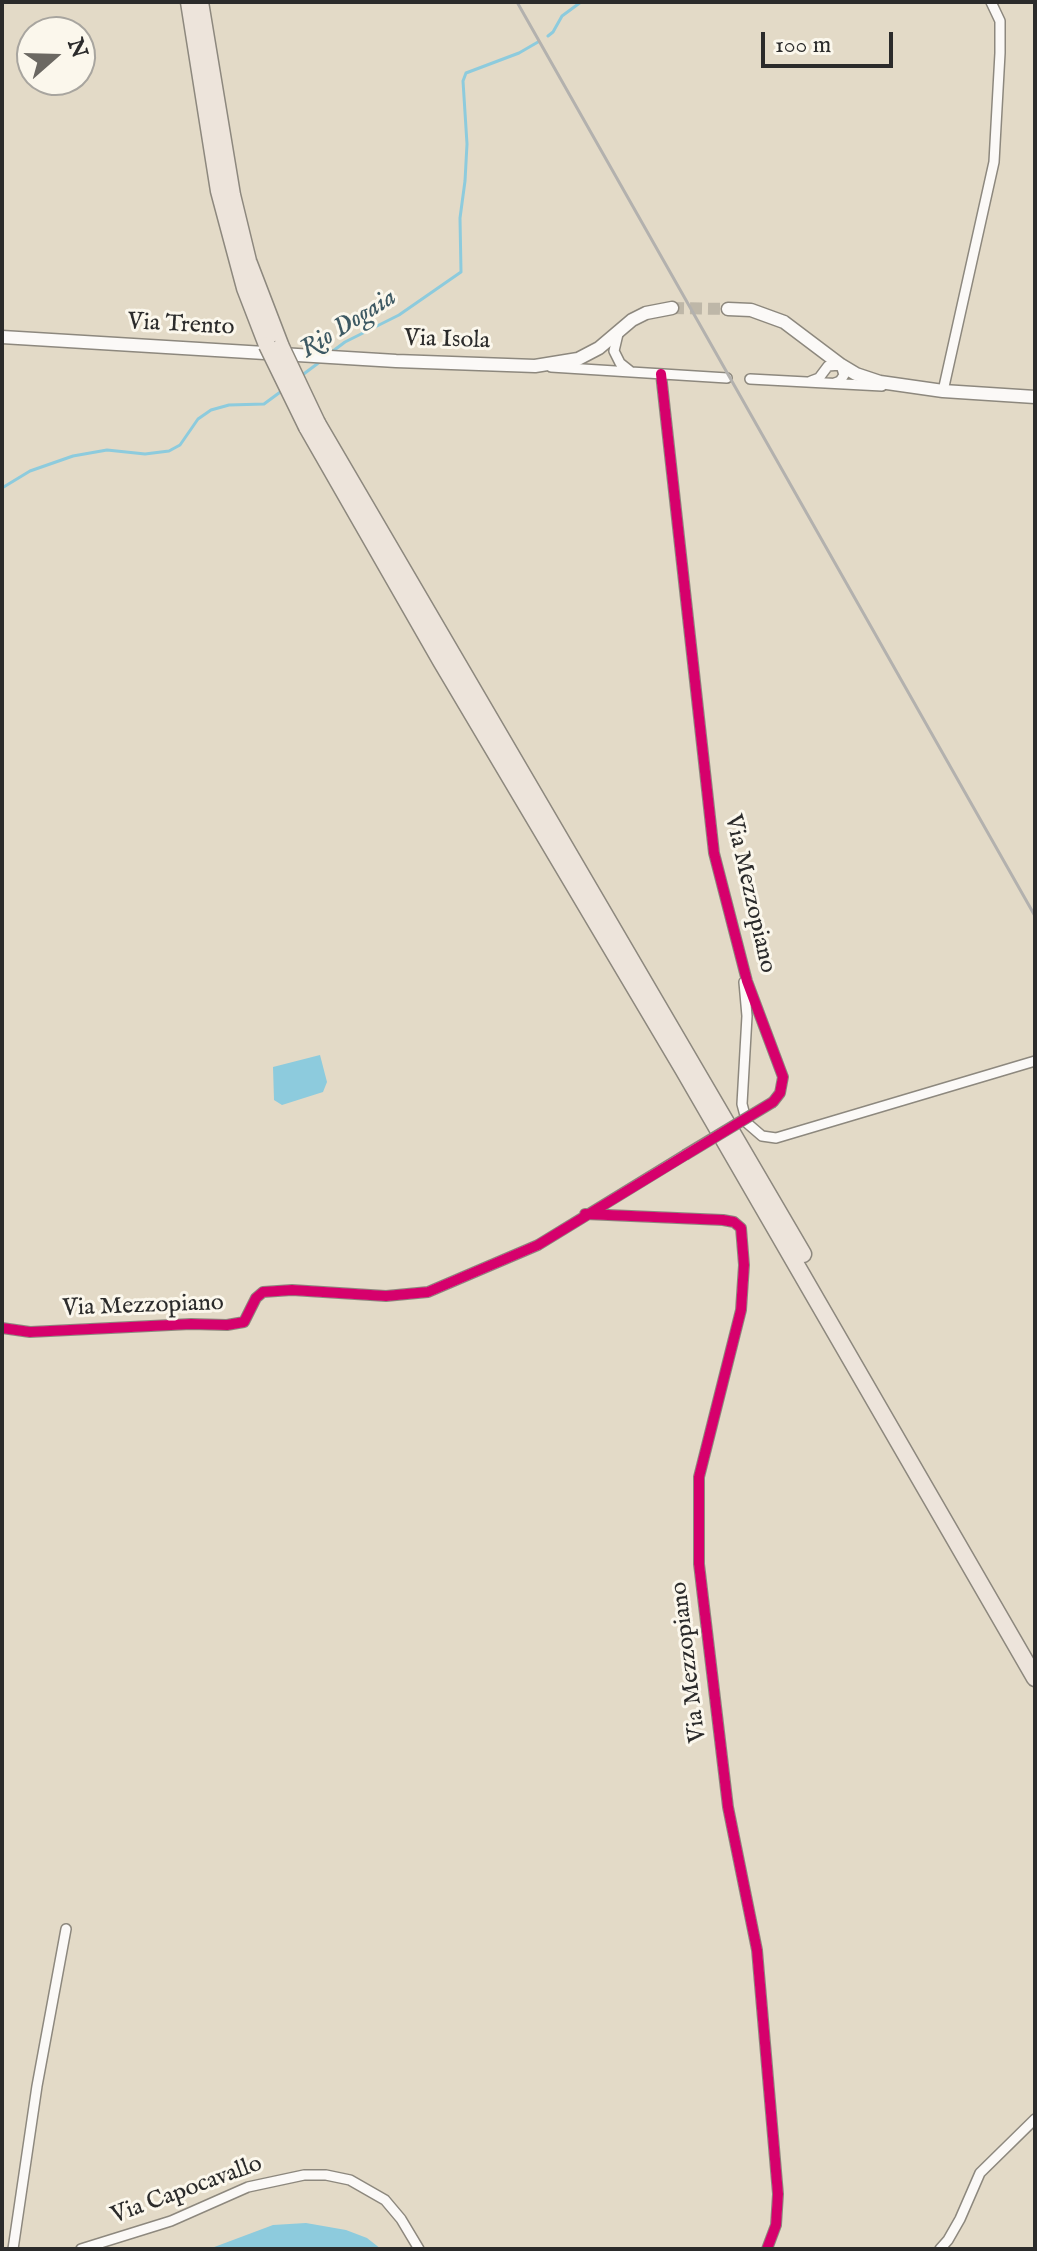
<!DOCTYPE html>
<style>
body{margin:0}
#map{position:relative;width:1037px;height:2251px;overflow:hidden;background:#e3dac7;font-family:"IM FELL English",serif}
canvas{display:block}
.frame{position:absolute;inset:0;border:4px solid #2b2b2b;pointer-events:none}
.north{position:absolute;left:16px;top:16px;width:80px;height:80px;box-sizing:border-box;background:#fbf7ec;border:2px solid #a8a59f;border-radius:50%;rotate:70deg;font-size:22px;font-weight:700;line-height:32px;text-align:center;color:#2b2b2b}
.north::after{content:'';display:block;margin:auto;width:28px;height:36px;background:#6b6862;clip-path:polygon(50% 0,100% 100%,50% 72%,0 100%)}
.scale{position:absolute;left:761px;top:32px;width:132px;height:36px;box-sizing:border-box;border:4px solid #2b2b2b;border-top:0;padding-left:10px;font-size:24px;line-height:28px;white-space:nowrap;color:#2b2b2b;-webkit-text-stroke:6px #fbf7ec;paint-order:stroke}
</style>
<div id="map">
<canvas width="1037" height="2251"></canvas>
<div class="frame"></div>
<div class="north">N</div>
<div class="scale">100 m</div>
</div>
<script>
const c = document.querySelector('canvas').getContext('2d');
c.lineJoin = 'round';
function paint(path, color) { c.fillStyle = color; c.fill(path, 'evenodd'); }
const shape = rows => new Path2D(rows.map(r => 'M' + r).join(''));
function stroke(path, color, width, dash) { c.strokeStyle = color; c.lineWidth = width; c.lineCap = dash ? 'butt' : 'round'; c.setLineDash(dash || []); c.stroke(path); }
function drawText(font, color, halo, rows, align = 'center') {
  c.font = font + ' "IM FELL English",serif'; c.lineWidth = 6; c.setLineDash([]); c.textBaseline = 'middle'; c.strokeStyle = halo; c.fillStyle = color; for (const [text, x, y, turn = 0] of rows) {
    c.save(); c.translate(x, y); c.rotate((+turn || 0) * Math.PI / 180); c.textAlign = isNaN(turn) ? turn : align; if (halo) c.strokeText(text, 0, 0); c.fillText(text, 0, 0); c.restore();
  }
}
paint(shape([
 [320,1055,327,1082,323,1092,282,1105,274,1100,273,1067],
 [306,2223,346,2230,367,2238,381,2249,209,2249,273,2225]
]), '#8dcbdd');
stroke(shape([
 [548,36,553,32,562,16,581,2],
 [333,351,345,342,399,315,461,272,460,218,465,181,467,144,463,81,466,73,519,53,538,42],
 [301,376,321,361],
 [2,488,30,471,73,456,107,450,145,454,169,451,180,445,198,419,211,410,229,405,264,404,283,390]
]), '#8dcbdd', 3);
stroke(shape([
 [672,308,728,309]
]), '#beb7a8', 12, [12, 6]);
const minor = shape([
 [618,334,614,351,620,363,630,371],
 [551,367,727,378],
 [661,374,714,853,747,981,783,1077,780,1093,773,1102],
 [750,379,882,386],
 [811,381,819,378,828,366,841,365,844,375,840,381,835,383],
 [943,391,994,162,1000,53,1000,21,991,2],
 [744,982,747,1016,742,1104,747,1123,762,1136,776,1138,1035,1061],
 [585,1214,723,1220,734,1222,741,1228,744,1265,741,1310,699,1477,699,1564,728,1807,757,1950,778,2194,776,2225,767,2249],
 [2,1328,30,1332,191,1324,227,1325,244,1322,256,1298,263,1292,292,1290,386,1296,428,1292,538,1245,685,1155],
 [13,2249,37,2086,66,1929],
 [81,2249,171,2221,248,2187,304,2175,326,2175,350,2180,385,2200,401,2219,419,2249],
 [940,2249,948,2240,960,2219,980,2173,1035,2119]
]);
const tertiary = shape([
 [728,309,751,310,784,322,841,365,856,374,880,382,943,391,1035,397],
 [2,337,396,361,535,366,578,359,599,348,632,320,646,313,672,308]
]);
const trunk = shape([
 [189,2,219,191,245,288,267,345],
 [200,2,232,195,248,261,281,347],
 [317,423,803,1254],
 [307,427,441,661,683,1069,1035,1678]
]);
stroke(minor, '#8d887e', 12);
stroke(tertiary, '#8d887e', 15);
stroke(trunk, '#8d887e', 19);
stroke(minor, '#fbf9f7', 9);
stroke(tertiary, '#fbf9f7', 12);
stroke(trunk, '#ede4db', 16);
stroke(shape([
 [517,2,1035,916]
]), '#b3b1ae', 3);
const minorBridge = shape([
 [685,1155,773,1102]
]);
const trunkBridge = shape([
 [267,345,307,427],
 [281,347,317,423]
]);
stroke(minorBridge, '#8d887e', 12, []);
stroke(trunkBridge, '#8d887e', 19, []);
stroke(minorBridge, '#fbf9f7', 9);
stroke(trunkBridge, '#ede4db', 16);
stroke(shape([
 [585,1214,723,1220,734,1222,741,1228,744,1265,741,1310,699,1477,699,1564,728,1807,757,1950,778,2194,776,2225,767,2249],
 [2,1328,30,1332,191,1324,227,1325,244,1322,256,1298,263,1292,292,1290,386,1296,428,1292,538,1245,773,1102,780,1093,783,1077,747,981,714,853,661,374]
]), '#d6006c', 10);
drawText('24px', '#2b2b2b', '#fbf7ec', [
 ["Via Trento",181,326,3],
 ["Via Isola",447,341,2],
 ["Via Mezzopiano",749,894,77],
 ["Via Mezzopiano",143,1307,-2],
 ["Via Mezzopiano",690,1662,-97],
 ["Via Capocavallo",187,2191,-20]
]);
drawText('italic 26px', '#3d5963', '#fbf7ec', [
 ["Rio Dogaia",349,325,-32]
]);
</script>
